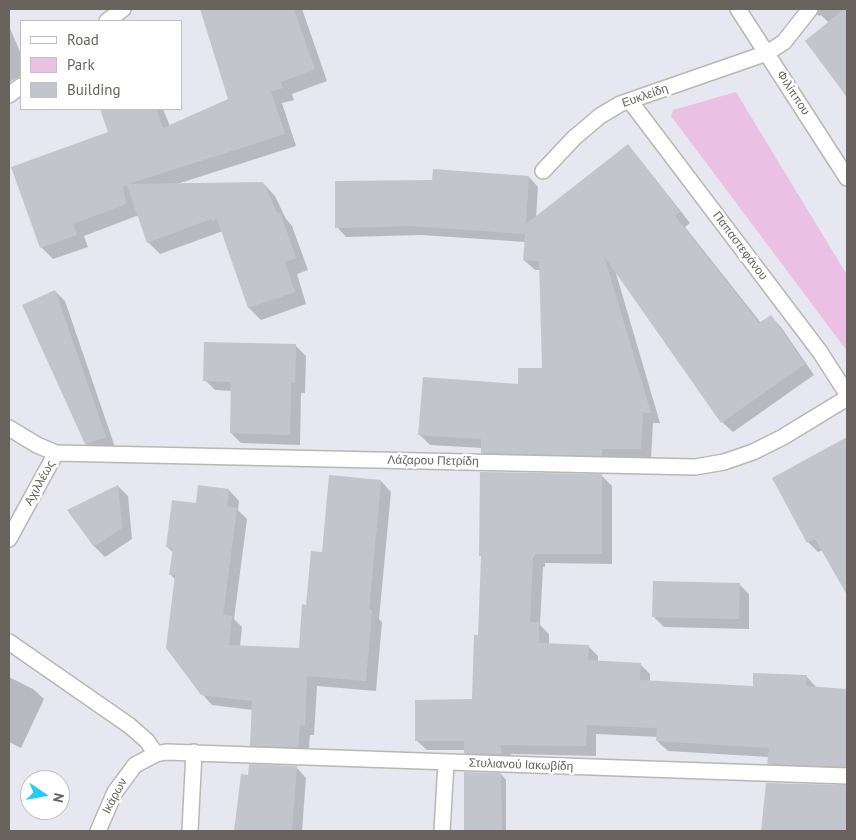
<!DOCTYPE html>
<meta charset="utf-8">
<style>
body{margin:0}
#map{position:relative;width:856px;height:840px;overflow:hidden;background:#e6e7f1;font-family:"PT Sans",sans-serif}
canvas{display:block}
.frame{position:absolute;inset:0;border:10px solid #68645d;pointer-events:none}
.legend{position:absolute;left:20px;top:20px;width:162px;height:90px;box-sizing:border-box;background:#fff;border:1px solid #c3c1be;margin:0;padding:6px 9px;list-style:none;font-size:15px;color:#68645d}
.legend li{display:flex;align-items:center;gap:10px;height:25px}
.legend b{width:25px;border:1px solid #c3c1be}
.north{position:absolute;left:20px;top:770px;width:50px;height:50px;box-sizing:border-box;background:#fff;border:1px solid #c3c1be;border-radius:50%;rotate:102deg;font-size:14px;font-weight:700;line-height:20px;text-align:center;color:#68645d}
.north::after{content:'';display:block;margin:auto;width:18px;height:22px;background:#26ccf7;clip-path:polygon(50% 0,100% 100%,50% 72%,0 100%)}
</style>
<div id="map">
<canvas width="856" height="840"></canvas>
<div class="frame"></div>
<ul class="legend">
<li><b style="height:6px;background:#fff"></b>Road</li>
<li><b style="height:14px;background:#eac1e5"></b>Park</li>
<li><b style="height:14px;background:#c3c5cc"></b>Building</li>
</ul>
<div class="north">N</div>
</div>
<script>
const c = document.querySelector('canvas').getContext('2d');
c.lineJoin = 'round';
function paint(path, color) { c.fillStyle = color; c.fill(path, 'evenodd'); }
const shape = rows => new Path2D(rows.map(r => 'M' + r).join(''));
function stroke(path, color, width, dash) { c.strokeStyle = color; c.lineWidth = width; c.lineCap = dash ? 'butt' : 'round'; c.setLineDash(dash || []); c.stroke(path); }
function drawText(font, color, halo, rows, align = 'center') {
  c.font = font + ' "PT Sans",sans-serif'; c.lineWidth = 5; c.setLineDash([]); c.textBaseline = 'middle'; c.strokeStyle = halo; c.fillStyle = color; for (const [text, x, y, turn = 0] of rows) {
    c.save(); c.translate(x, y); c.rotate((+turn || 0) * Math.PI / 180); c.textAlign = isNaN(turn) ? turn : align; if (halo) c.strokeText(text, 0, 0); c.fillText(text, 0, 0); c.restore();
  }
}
paint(shape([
 [736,92,847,275,847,351,671,116,673,110]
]), '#eac1e5');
paint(shape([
 [201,9,302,9,327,81,292,94,294,100,282,103,296,146,177,184,263,183,275,196,286,219,292,226,308,270,297,274,306,304,261,320,249,308,223,231,160,254,148,242,139,215,84,236,88,247,53,259,41,247,110,133,101,109,163,109,170,126,230,100],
 [810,9,847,9,847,98,828,69,829,23,821,15,819,16],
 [9,26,21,54,21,76,9,82],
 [628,146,638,157,690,223,685,227,761,323,771,316,781,327,814,375,733,432,722,422,615,270,660,423,653,423,651,459,492,463,482,452,482,448,430,445,419,434,519,385,544,369,540,270,535,270,524,260,526,242,421,235,346,237,337,227,434,181,529,177,538,187,536,218],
 [55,291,65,301,115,447,97,454,86,444],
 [296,346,306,356,305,393,301,393,300,445,241,443,231,433,232,391,215,390,205,380],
 [845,440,847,442,847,595,823,550,818,552,808,542],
 [602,476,612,486,612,564,545,563,545,567,543,567,540,625,549,634,549,645,588,646,598,656,598,662,640,664,650,674,650,682,754,687,807,677,817,688,847,690,847,776,779,774,769,763,769,757,668,751,657,741,658,737,596,734,596,756,511,754,511,764,476,763,465,753,465,750,427,750,416,740,474,700,479,636,482,557,480,555],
 [381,481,391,492,379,619,382,622,376,691,317,686,314,735,310,735,308,757,261,755,251,745,253,710,212,705,202,694,175,579,170,574,174,553,167,547,197,504,229,490,239,501,238,510,247,519,234,619,242,627,240,647,300,649,308,606,323,553],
 [118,486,128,496,132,539,105,557,94,546],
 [739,584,749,594,749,629,664,627,653,616],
 [9,677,33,689,44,699,21,748,9,742],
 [296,767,306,778,302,831,235,831,242,776,250,776],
 [465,773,501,774,506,780,506,831,465,831],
 [767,784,847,786,847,831,763,831]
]), '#0003');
paint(shape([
 [200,9,294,9,315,69,281,82,283,88,271,91,285,134,128,184,263,182,277,213,280,212,296,258,285,262,295,292,248,308,217,219,212,221,211,219,147,243,127,185,123,186,126,204,73,224,77,235,40,248,11,167,108,132,100,109,156,109,163,128,228,99],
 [844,9,847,9,847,97,805,41],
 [628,144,680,212,675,216,759,323,771,315,805,364,721,423,604,256,651,413,643,413,641,449,602,449,602,456,481,453,481,439,418,435,423,377,518,384,518,368,542,368,539,261,523,260,526,224],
 [433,169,529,176,525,234,411,226,335,228,335,181,432,180],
 [55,290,106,437,87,444,85,444,22,305],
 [204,342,296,344,295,383,291,383,290,435,230,433,231,382,203,381],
 [847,437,847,595,815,539,807,543,772,478],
 [480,472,602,474,602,554,535,554,535,557,533,557,530,622,539,622,539,643,589,645,588,660,641,663,640,680,753,686,753,673,807,675,806,686,847,689,847,767,767,764,769,748,656,741,657,728,587,725,586,746,501,745,501,754,464,753,464,741,415,741,415,700,472,699,474,635,478,635,481,556,479,556],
 [329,475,381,480,369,610,372,610,366,681,307,676,305,726,300,725,298,747,250,746,252,701,201,695,166,648,175,575,169,575,173,548,166,547,172,500,196,503,198,485,229,489,227,506,237,508,223,615,232,616,229,645,299,648,302,604,306,605,311,551,322,552],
 [118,485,122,528,94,547,67,510],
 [653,581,740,583,739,619,652,617],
 [249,764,297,766,292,831,234,831,241,774,248,775],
 [464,772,501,773,502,831,464,831],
 [766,783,847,785,847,831,761,831]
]), '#c3c5cc');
const minor = shape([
 [630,101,820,352,847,394],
 [543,171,574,138,600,116,620,104,767,53,784,42,810,9],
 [9,428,37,445,56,453,695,467,724,462,753,452,783,437,847,398],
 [9,539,56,453],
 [9,642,130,726,147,741,156,754],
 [98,831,115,792,135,765,156,754,166,752,847,776],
 [190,831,194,752],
 [442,831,446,763]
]);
const tertiary = shape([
 [738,9,847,178],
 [107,21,123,9],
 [9,95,21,86]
]);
stroke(minor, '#bab7b1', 18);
stroke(tertiary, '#bab7b1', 18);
stroke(minor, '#fff', 15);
stroke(tertiary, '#fff', 15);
drawText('12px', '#68645d', '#fff', [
 ["Φιλίππου",793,93,57],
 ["Ευκλείδη",645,96,-19],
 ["Παπαστεφάνου",740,246,53],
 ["Λάζαρου Πετρίδη",433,461,1],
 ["Αχιλλέως",40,483,-61],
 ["Στυλιανού Ιακωβίδη",521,765,2],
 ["Ικάρων",115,796,-62]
]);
</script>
